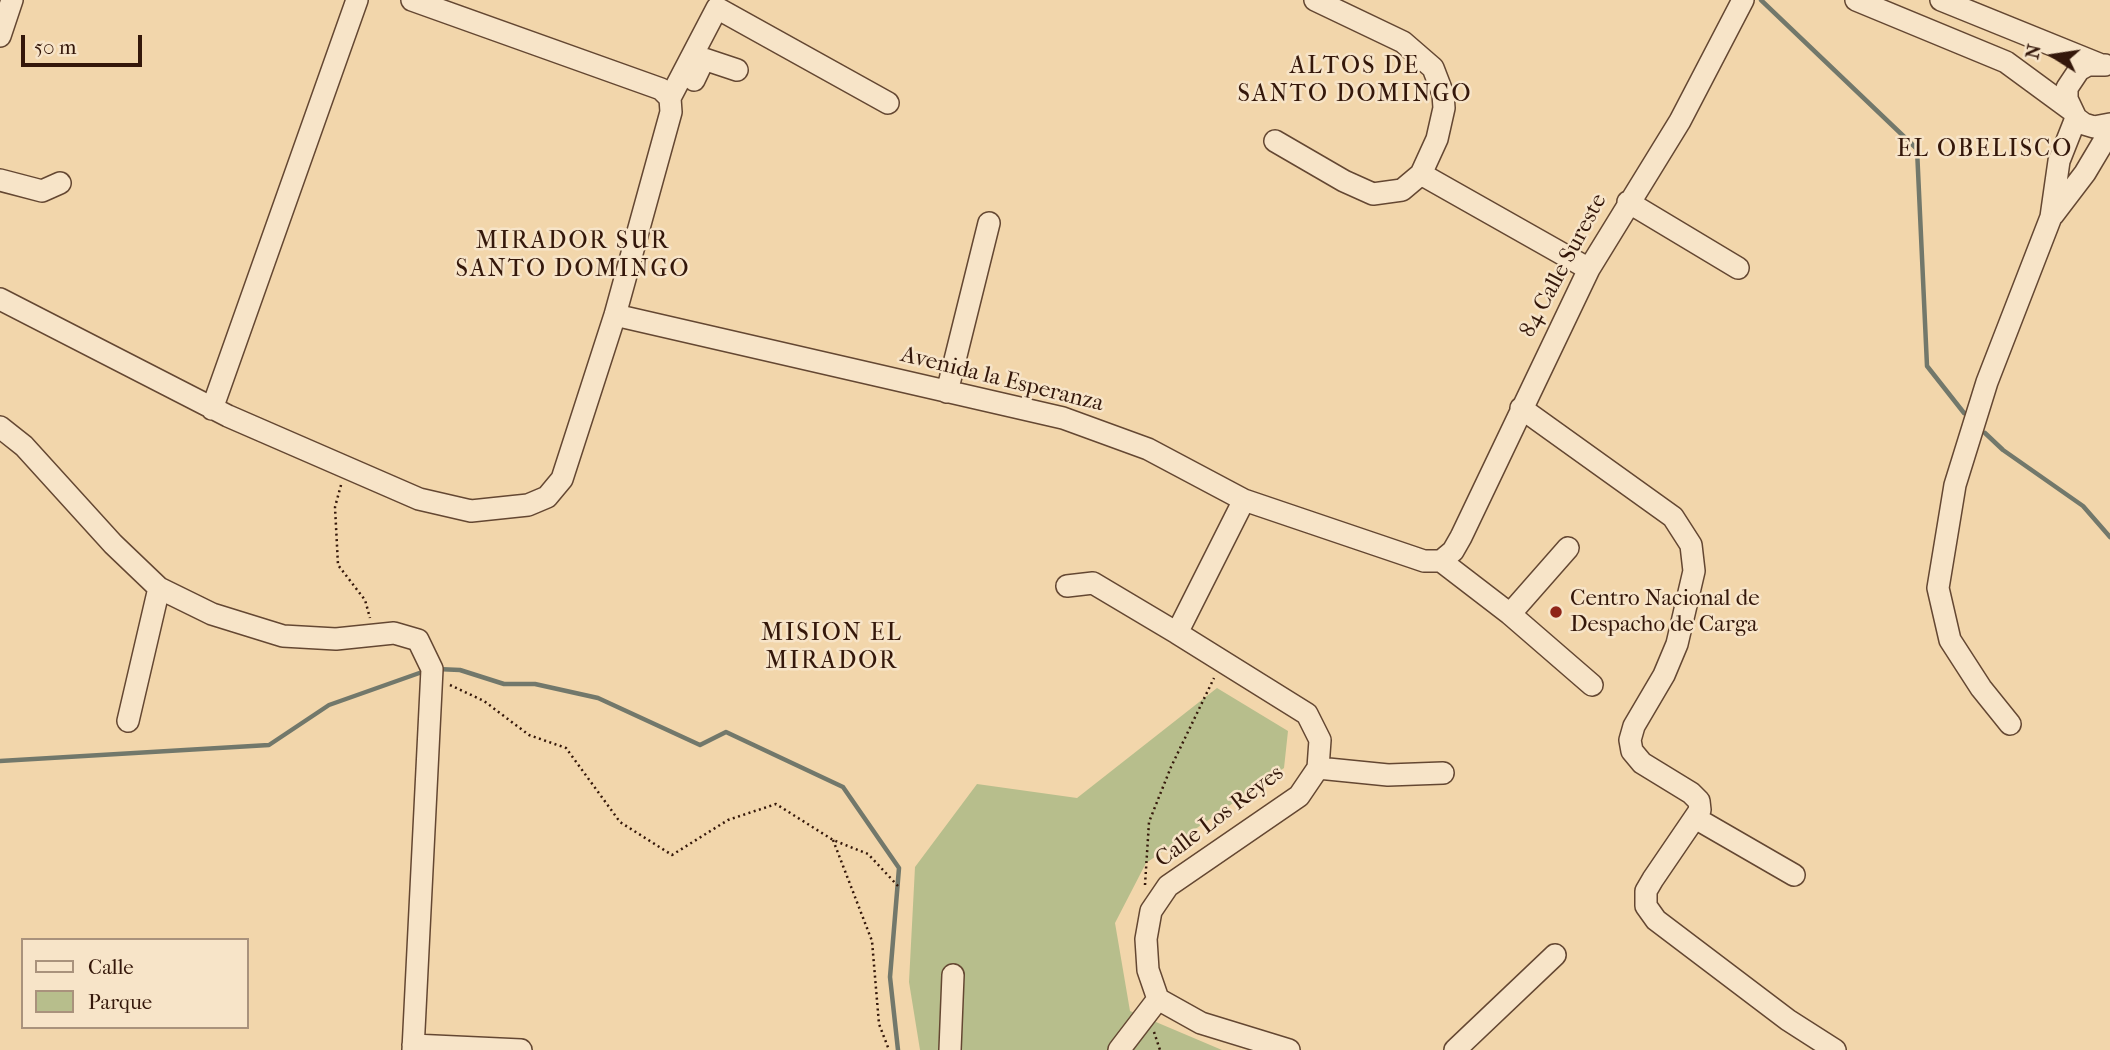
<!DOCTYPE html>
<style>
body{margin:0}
#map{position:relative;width:2110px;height:1050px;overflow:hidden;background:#f2d6ab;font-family:"IM FELL French Canon",serif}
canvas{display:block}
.legend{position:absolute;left:21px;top:938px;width:228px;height:91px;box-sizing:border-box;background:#f7e4c8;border:2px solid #a9927c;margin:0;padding:9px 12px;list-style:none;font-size:21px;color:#34170a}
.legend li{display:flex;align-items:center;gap:14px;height:35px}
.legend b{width:35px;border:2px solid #a9927c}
.north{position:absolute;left:2019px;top:21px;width:70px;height:70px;-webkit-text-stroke:5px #f7e4c8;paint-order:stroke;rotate:282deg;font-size:19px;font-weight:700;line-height:28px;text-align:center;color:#34170a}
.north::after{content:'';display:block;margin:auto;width:24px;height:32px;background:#34170a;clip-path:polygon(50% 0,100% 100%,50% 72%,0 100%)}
.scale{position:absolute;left:21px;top:35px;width:121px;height:32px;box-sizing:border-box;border:4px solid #34170a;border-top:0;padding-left:9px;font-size:21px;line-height:24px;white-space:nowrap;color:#34170a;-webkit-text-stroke:5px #f7e4c8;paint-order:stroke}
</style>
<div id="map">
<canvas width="2110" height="1050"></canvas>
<ul class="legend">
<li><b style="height:9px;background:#f7e4c8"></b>Calle</li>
<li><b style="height:19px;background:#b7be8c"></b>Parque</li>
</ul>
<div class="north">N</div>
<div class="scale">50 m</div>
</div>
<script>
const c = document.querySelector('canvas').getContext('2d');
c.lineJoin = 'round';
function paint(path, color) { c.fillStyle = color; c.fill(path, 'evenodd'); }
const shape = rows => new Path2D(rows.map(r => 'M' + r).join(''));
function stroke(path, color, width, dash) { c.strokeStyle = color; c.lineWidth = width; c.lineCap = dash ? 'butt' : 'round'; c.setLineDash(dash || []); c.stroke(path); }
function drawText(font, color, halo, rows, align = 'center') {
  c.font = font + ' "IM FELL French Canon",serif'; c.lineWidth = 5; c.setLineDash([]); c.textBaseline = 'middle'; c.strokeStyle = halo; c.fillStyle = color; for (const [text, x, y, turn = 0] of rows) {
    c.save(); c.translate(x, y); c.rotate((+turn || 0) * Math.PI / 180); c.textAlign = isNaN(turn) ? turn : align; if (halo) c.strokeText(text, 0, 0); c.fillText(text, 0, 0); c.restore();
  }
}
paint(shape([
 [1217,688,1288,731,1284,768,1146,863,1115,923,1130,1011,1222,1050,920,1050,909,982,915,867,977,784,1077,798]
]), '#b7be8c');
stroke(shape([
 [1761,0,1917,149,1927,366,1964,413],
 [1985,433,2003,450,2083,506,2110,537],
 [437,669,460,670,504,684,535,684,598,698,700,745,726,732,843,787,899,868,890,977,898,1050],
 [0,761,269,745,329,705,425,671]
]), '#72786b', 4.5);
const minor = shape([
 [412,0,661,89,670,98],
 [1856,0,2006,62,2070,109],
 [1941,0,2099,64],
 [0,36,12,0],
 [2105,65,2088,65,2079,70,2067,88,2067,99,2076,118,2084,124,2094,127,2110,124],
 [694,80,704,59,737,70],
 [670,98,717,8,888,103],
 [1275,141,1344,181,1373,194,1402,190,1421,174,1437,139,1444,108,1443,94,1433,68,1403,42,1315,0],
 [1421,174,1589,269],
 [0,180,42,191,60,183],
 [1628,202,1738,268],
 [2053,215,2085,173,2110,131],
 [0,299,228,416,419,499,471,511,528,505,547,497,562,479,615,315,671,112,670,98],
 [615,315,1063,418,1148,449,1244,500,1424,561,1441,561],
 [947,392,989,223],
 [1521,408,1673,517,1691,545,1694,571,1677,644,1664,675,1634,726,1630,740,1632,751,1642,763,1691,793,1699,801,1700,810,1653,879,1646,891,1646,906,1656,920,1788,1020,1835,1050],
 [212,409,357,0],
 [0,427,24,446,113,544,159,588,212,614,283,636,336,639,394,633,418,640,432,669,413,1050],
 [1244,500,1177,633,1307,714,1320,740,1318,768,1299,796,1168,886,1151,911,1146,939,1148,970,1158,999,1201,1023,1289,1050],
 [1441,561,1453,551,1461,537,1589,269,1680,121,1743,0],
 [1441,561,1510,614,1592,685],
 [1067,586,1093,583,1177,633],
 [1510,614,1568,548],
 [128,721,159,588],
 [2010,724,1981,688,1950,640,1938,588,1955,485,1987,382,2051,217,2059,161,2076,118],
 [1318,768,1388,775,1443,773],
 [1697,819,1794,875],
 [413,1045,521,1050],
 [950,1050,953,975],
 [1119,1050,1158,999],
 [1455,1050,1555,955]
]);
stroke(minor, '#644732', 24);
stroke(shape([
 [341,485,335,507,338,565,365,600,370,618],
 [450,685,484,701,529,735,566,748,620,822,672,855,728,820,776,804,833,840,868,854,898,886],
 [833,840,872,941,879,1024,889,1050],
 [1145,885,1149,822,1171,767,1214,678],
 [1154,1032,1160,1050]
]), '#34170a', 2.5, [2, 3.5]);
stroke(minor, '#f7e4c8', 21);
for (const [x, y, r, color] of [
 [1556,612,7,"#8f2418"]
]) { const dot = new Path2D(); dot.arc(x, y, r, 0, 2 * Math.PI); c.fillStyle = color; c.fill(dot); stroke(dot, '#f7e4c8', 2.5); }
drawText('23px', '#34170a', '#f7e4c8', [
 ["84 Calle Sureste",1564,266,-62],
 ["Avenida la Esperanza",1002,380,14],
 ["Calle Los Reyes",1220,817,-37]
]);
drawText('23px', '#34170a', '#f7e4c8', [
 ["Centro Nacional de",1570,599],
 ["Despacho de Carga",1570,625]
], 'left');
c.letterSpacing = '2px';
drawText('24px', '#34170a', '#f7e4c8', [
 ["ALTOS DE",1355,67],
 ["SANTO DOMINGO",1355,95],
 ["EL OBELISCO",1985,150],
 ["MIRADOR SUR",573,242],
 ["SANTO DOMINGO",573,270],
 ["MISION EL",832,634],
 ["MIRADOR",832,662]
]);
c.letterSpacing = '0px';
</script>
